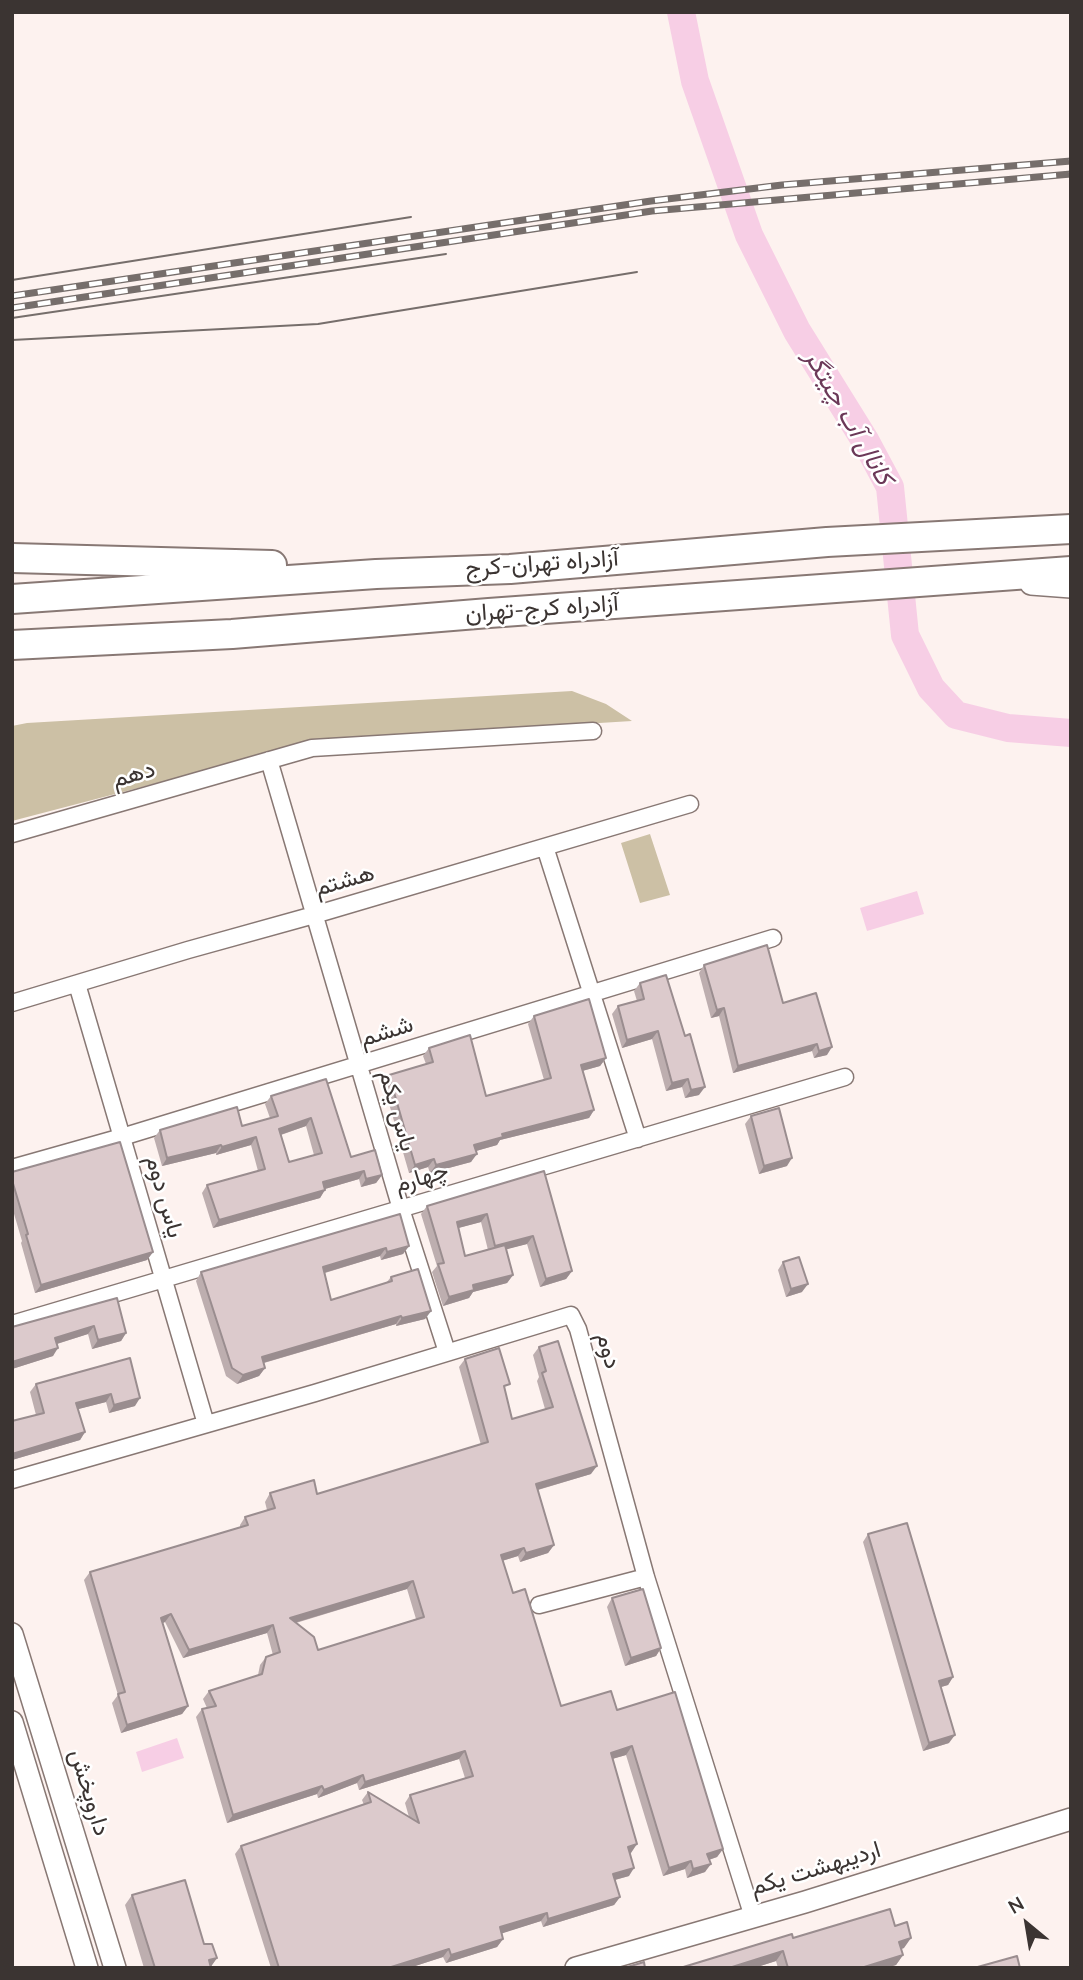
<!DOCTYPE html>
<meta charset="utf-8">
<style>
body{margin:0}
#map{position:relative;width:1083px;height:1980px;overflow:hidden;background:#fdf2ef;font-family:"Nunito Sans",sans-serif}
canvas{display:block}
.frame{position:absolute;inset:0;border:14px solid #3b3432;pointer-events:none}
.north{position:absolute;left:992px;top:1889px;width:70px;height:70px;-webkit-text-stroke:5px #fff;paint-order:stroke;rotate:330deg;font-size:19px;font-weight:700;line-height:28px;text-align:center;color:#3b3432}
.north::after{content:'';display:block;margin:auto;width:24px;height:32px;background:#3b3432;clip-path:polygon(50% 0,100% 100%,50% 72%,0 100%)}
</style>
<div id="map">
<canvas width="1083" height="1980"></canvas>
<div class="frame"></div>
<div class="north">N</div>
</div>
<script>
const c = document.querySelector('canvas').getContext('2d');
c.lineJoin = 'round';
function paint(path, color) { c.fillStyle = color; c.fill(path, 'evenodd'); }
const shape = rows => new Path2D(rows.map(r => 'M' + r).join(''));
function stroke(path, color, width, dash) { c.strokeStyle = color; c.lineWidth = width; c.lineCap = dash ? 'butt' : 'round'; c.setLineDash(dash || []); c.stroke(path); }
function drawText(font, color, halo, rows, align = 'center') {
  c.font = font + ' "Nunito Sans",Vazirmatn,sans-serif'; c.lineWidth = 5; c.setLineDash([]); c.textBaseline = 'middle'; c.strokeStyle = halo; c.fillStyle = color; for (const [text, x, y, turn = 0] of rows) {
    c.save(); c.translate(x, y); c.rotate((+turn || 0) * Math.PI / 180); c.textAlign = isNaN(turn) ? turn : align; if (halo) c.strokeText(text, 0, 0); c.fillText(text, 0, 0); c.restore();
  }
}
paint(shape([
 [572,691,606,704,632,721,485,730,268,754,12,821,12,726,27,723],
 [650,834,670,895,640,903,621,843]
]), '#ccc0a5');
paint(shape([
 [917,891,924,914,867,931,860,908],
 [177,1738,184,1758,142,1772,136,1752]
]), '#f7cee5');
stroke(shape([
 [681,12,695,81,749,235,797,331,866,442,890,487,905,635,931,688,956,715,1008,728,1071,733]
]), '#f7cee5', 28);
const street = shape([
 [269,760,401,1209,447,1352],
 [12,834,312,748,593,731],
 [545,847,638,1139],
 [77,984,206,1424],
 [12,1003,188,950,314,915,690,804],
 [12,1168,122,1137,773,938],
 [12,1324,845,1077],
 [12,1480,315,1393,571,1315,578,1329,646,1577,753,1917],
 [539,1605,646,1577]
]);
const secondary = shape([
 [1031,584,1071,587],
 [12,1634,115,1968],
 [12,1722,87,1968],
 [576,1968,805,1902,1071,1819]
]);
const highway = shape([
 [12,558,272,565],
 [12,599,376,574,510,569,827,542,1071,529],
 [12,645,232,634,489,613,1071,571]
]);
stroke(street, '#887874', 19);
stroke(secondary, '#887874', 24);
stroke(highway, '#887874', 32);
stroke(street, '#fff', 16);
stroke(secondary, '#fff', 21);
stroke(highway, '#fff', 28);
stroke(shape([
 [12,280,411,217],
 [12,318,446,254],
 [12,340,318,324,637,272]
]), '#766e6b', 2);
const rail = shape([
 [12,296,651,201,782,185,1071,161],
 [12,308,652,211,1071,174]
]);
stroke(rail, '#766e6b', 7);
stroke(rail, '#fff', 4.5, [13]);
paint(shape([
 [704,965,783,1003,827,1055,814,1058,812,1051,733,1073,719,1016,711,1018,699,973],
 [640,983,699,1095,685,1098,682,1087,666,1091,652,1039,622,1048,612,1014,618,1006,637,1001,634,991],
 [534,1016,606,1058,600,1066,582,1071,594,1110,589,1118,500,1140,497,1145,476,1151,471,1162,430,1173,428,1167,409,1173,383,1083,389,1075,426,1064,423,1056,429,1048,486,1096,544,1080,528,1024],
 [326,1079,351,1157,382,1175,376,1183,361,1187,359,1179,325,1189,320,1198,213,1228,202,1193,207,1185,258,1171,251,1145,216,1155,216,1153,162,1166,154,1138,160,1130,242,1126,270,1118,265,1104,271,1096],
 [306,1126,314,1155,289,1162,281,1135],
 [751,1116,787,1166,759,1174,745,1124],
 [544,1171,572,1271,566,1279,540,1287,527,1244,506,1249,513,1275,507,1283,473,1292,469,1298,443,1306,432,1272,437,1266,421,1214,427,1206],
 [481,1222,488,1250,465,1256,458,1228],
 [12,1172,153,1252,147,1260,35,1293,21,1243,22,1241,12,1207],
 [400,1214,409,1246,403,1254,381,1260,380,1256,325,1273,331,1300,386,1283,391,1277,431,1311,425,1319,396,1326,396,1324,264,1363,265,1368,259,1376,237,1384,226,1376,196,1281,201,1272],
 [783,1262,802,1292,786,1297,778,1270],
 [117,1298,126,1333,121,1341,92,1349,88,1334,57,1344,53,1356,12,1369,12,1327],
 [539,1347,591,1474,538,1490,554,1545,548,1553,520,1562,518,1556,502,1561,513,1593,561,1706,617,1710,723,1849,717,1857,709,1860,705,1872,687,1878,685,1869,663,1876,626,1755,612,1759,631,1853,629,1876,615,1880,620,1897,614,1905,543,1927,541,1921,502,1933,503,1939,497,1947,446,1963,443,1957,409,1968,271,1968,235,1854,241,1846,364,1805,362,1800,368,1792,409,1817,405,1803,410,1795,465,1778,459,1759,359,1790,357,1783,318,1798,317,1794,227,1823,196,1717,202,1709,207,1708,203,1699,209,1691,258,1675,260,1665,266,1657,273,1655,267,1633,183,1658,165,1622,163,1623,188,1706,182,1714,121,1733,112,1703,118,1695,84,1580,90,1572,240,1527,240,1525,245,1517,267,1510,265,1502,270,1493,317,1494,481,1445,459,1367,465,1359,505,1391,512,1419,545,1409,537,1381,539,1377,533,1355],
 [407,1589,416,1619,318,1650,296,1623],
 [130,1358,135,1406,109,1413,106,1402,78,1409,85,1432,80,1440,12,1460,12,1421,36,1415,30,1392,36,1384],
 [868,1534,953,1677,948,1685,941,1687,949,1743,923,1751,863,1542],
 [612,1598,661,1648,656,1656,625,1666,607,1607],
 [132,1895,204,1944,217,1958,211,1966,211,1968,144,1968,125,1905],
 [895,1926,904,1948,901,1949,903,1955,896,1965,886,1968,778,1968,776,1961,754,1968,680,1968,793,1938]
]), '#bdaeaf');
paint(shape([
 [724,1008,719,1016,711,1018,717,1010],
 [658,1031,652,1039,622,1048,627,1040],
 [817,1044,812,1051,733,1073,738,1066],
 [832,1047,827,1055,814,1058,819,1051],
 [606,1058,600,1066,575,1073,581,1065],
 [688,1079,682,1087,666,1091,672,1083],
 [705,1087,699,1095,685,1098,691,1090],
 [594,1110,589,1118,500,1140,497,1145,469,1153,474,1145,502,1134],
 [311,1118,306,1126,274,1137,279,1129],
 [256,1137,251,1145,216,1155,222,1147],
 [221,1145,216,1153,162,1166,167,1158],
 [477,1154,471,1162,430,1173,436,1165],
 [792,1158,787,1166,759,1174,764,1166],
 [434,1159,428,1167,409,1173,415,1165],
 [364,1171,359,1179,318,1191,323,1182],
 [382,1175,376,1183,361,1187,366,1179],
 [325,1190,320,1198,213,1228,219,1220],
 [487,1214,481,1222,451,1230,457,1222],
 [533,1236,527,1244,489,1254,495,1246],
 [409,1246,403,1254,381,1260,387,1252],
 [386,1248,380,1256,317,1275,323,1267],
 [153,1252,147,1260,35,1293,41,1285],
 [572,1271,566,1279,540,1287,546,1279],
 [513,1275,507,1283,473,1292,469,1298,443,1306,449,1297,473,1285],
 [808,1284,802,1292,786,1297,791,1289],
 [431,1311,425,1319,396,1326,402,1318],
 [401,1316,396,1324,256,1365,262,1357],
 [94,1326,88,1334,50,1346,55,1338],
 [126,1333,121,1341,92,1349,98,1340],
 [58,1348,53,1356,12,1369,12,1362],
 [265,1368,259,1376,237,1384,243,1375],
 [111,1394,106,1402,71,1411,76,1403],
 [140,1398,135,1406,109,1413,114,1405],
 [85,1432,80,1440,12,1460,12,1454],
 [597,1466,591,1474,530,1492,536,1484],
 [554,1545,548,1553,520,1562,526,1553],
 [524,1548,518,1556,495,1563,501,1555],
 [413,1581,407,1589,284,1626,290,1618],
 [171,1614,165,1622,155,1626,161,1618],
 [273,1625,267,1633,183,1658,189,1650],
 [661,1648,656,1656,625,1666,631,1658],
 [953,1677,948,1685,934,1689,939,1681],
 [188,1706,182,1714,121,1733,127,1725],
 [955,1735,949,1743,923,1751,929,1743],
 [632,1746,626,1755,605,1761,611,1753],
 [465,1751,459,1759,359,1790,365,1782],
 [363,1775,357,1783,318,1798,324,1790],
 [322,1786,317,1794,227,1823,233,1815],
 [637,1844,631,1853,623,1855,628,1847],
 [723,1849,717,1857,702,1862,707,1854],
 [691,1861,685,1869,663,1876,669,1868],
 [711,1864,705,1872,687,1878,693,1869],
 [634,1868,629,1876,607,1882,613,1874],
 [620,1897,614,1905,543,1927,548,1919],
 [547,1913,541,1921,494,1936,500,1927],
 [911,1938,904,1948,892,1952,899,1942],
 [503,1939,497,1947,446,1963,451,1955],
 [449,1949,443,1957,409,1968,388,1968],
 [783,1951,776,1961,754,1968,729,1968],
 [903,1955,896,1965,886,1968,861,1968],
 [217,1958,210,1968,209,1960]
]), '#9a8d8f');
const building = shape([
 [767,945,783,1003,816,993,832,1047,819,1051,817,1044,738,1066,724,1008,717,1010,704,965,767,945],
 [666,975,685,1036,690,1034,705,1087,691,1090,688,1079,672,1083,658,1031,627,1040,618,1006,644,999,640,983,666,975],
 [589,999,606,1058,581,1065,594,1110,502,1134,503,1137,474,1145,477,1154,436,1165,434,1159,415,1165,389,1075,433,1062,429,1048,470,1035,486,1096,551,1078,534,1016,589,999],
 [326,1079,351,1157,375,1150,382,1175,366,1179,364,1171,323,1182,325,1190,219,1220,207,1185,265,1169,256,1137,222,1147,221,1145,167,1158,160,1130,237,1107,242,1126,278,1116,271,1096,326,1079],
 [311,1118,322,1153,289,1162,279,1129,311,1118],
 [779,1108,792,1158,764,1166,751,1116,779,1108],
 [120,1142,153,1252,41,1285,26,1235,28,1234,12,1180,12,1172,120,1142],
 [544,1171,572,1271,546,1279,533,1236,495,1246,487,1214,457,1222,465,1256,505,1245,513,1275,473,1285,474,1290,449,1297,438,1264,444,1263,427,1206,544,1171],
 [400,1214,409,1246,387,1252,386,1248,323,1267,331,1300,392,1281,391,1277,418,1269,431,1311,402,1318,401,1316,262,1357,265,1368,243,1375,232,1368,201,1272,400,1214],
 [799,1257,808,1284,791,1289,783,1262,799,1257],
 [117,1298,126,1333,98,1340,94,1326,55,1338,58,1348,12,1362,12,1327,117,1298],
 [558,1341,597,1466,536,1484,554,1545,526,1553,524,1548,501,1555,513,1593,525,1589,561,1706,611,1691,617,1710,675,1692,723,1849,707,1854,711,1864,693,1869,691,1861,669,1868,632,1746,611,1753,637,1844,628,1847,634,1868,613,1874,620,1897,548,1919,547,1913,500,1927,503,1939,451,1955,449,1949,388,1968,279,1968,241,1846,371,1802,368,1792,419,1823,410,1795,473,1776,465,1751,365,1782,363,1775,324,1790,322,1786,233,1815,202,1709,216,1706,209,1691,262,1674,266,1657,280,1652,273,1625,189,1650,171,1614,161,1618,188,1706,127,1725,118,1694,125,1692,90,1572,248,1525,245,1517,275,1508,270,1493,314,1480,317,1494,488,1442,465,1359,499,1348,510,1384,504,1386,512,1419,553,1407,542,1373,546,1371,539,1347,558,1341],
 [413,1581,424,1617,318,1650,314,1637,290,1618,413,1581],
 [130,1358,140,1398,114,1405,111,1394,76,1403,85,1432,12,1454,12,1421,44,1413,36,1384,130,1358],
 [907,1523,953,1677,939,1681,955,1735,929,1743,868,1534,907,1523],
 [643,1589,661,1648,631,1658,612,1598,643,1589],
 [185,1880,204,1944,212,1944,217,1958,209,1960,211,1968,155,1968,132,1895,185,1880],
 [890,1909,895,1926,907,1922,911,1938,899,1942,903,1955,861,1968,788,1968,783,1951,729,1968,680,1968,792,1934,793,1938,890,1909],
 [1017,1956,1020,1968,974,1968,1017,1956],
 [644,1962,645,1968,624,1968,644,1962]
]);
paint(building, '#dccacc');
stroke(building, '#9a8d8f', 2);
drawText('24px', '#3b3432', '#fff', [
 ["آزادراه تهران-کرج",542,565,-4],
 ["آزادراه کرج-تهران",542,610,-4],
 ["دهم",134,776,-16],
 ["هشتم",345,882,-16],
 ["ششم",387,1033,-17],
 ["یاس یکم",396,1111,74],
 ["چهارم",422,1179,-17],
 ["یاس دوم",163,1197,74],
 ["دوم",607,1351,74],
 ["داروپخش",88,1793,73],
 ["اردیبهشت یکم",816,1870,-17]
]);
drawText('italic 26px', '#6b3858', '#fff', [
 ["کانال آب چیتگر",847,418,60]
]);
</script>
